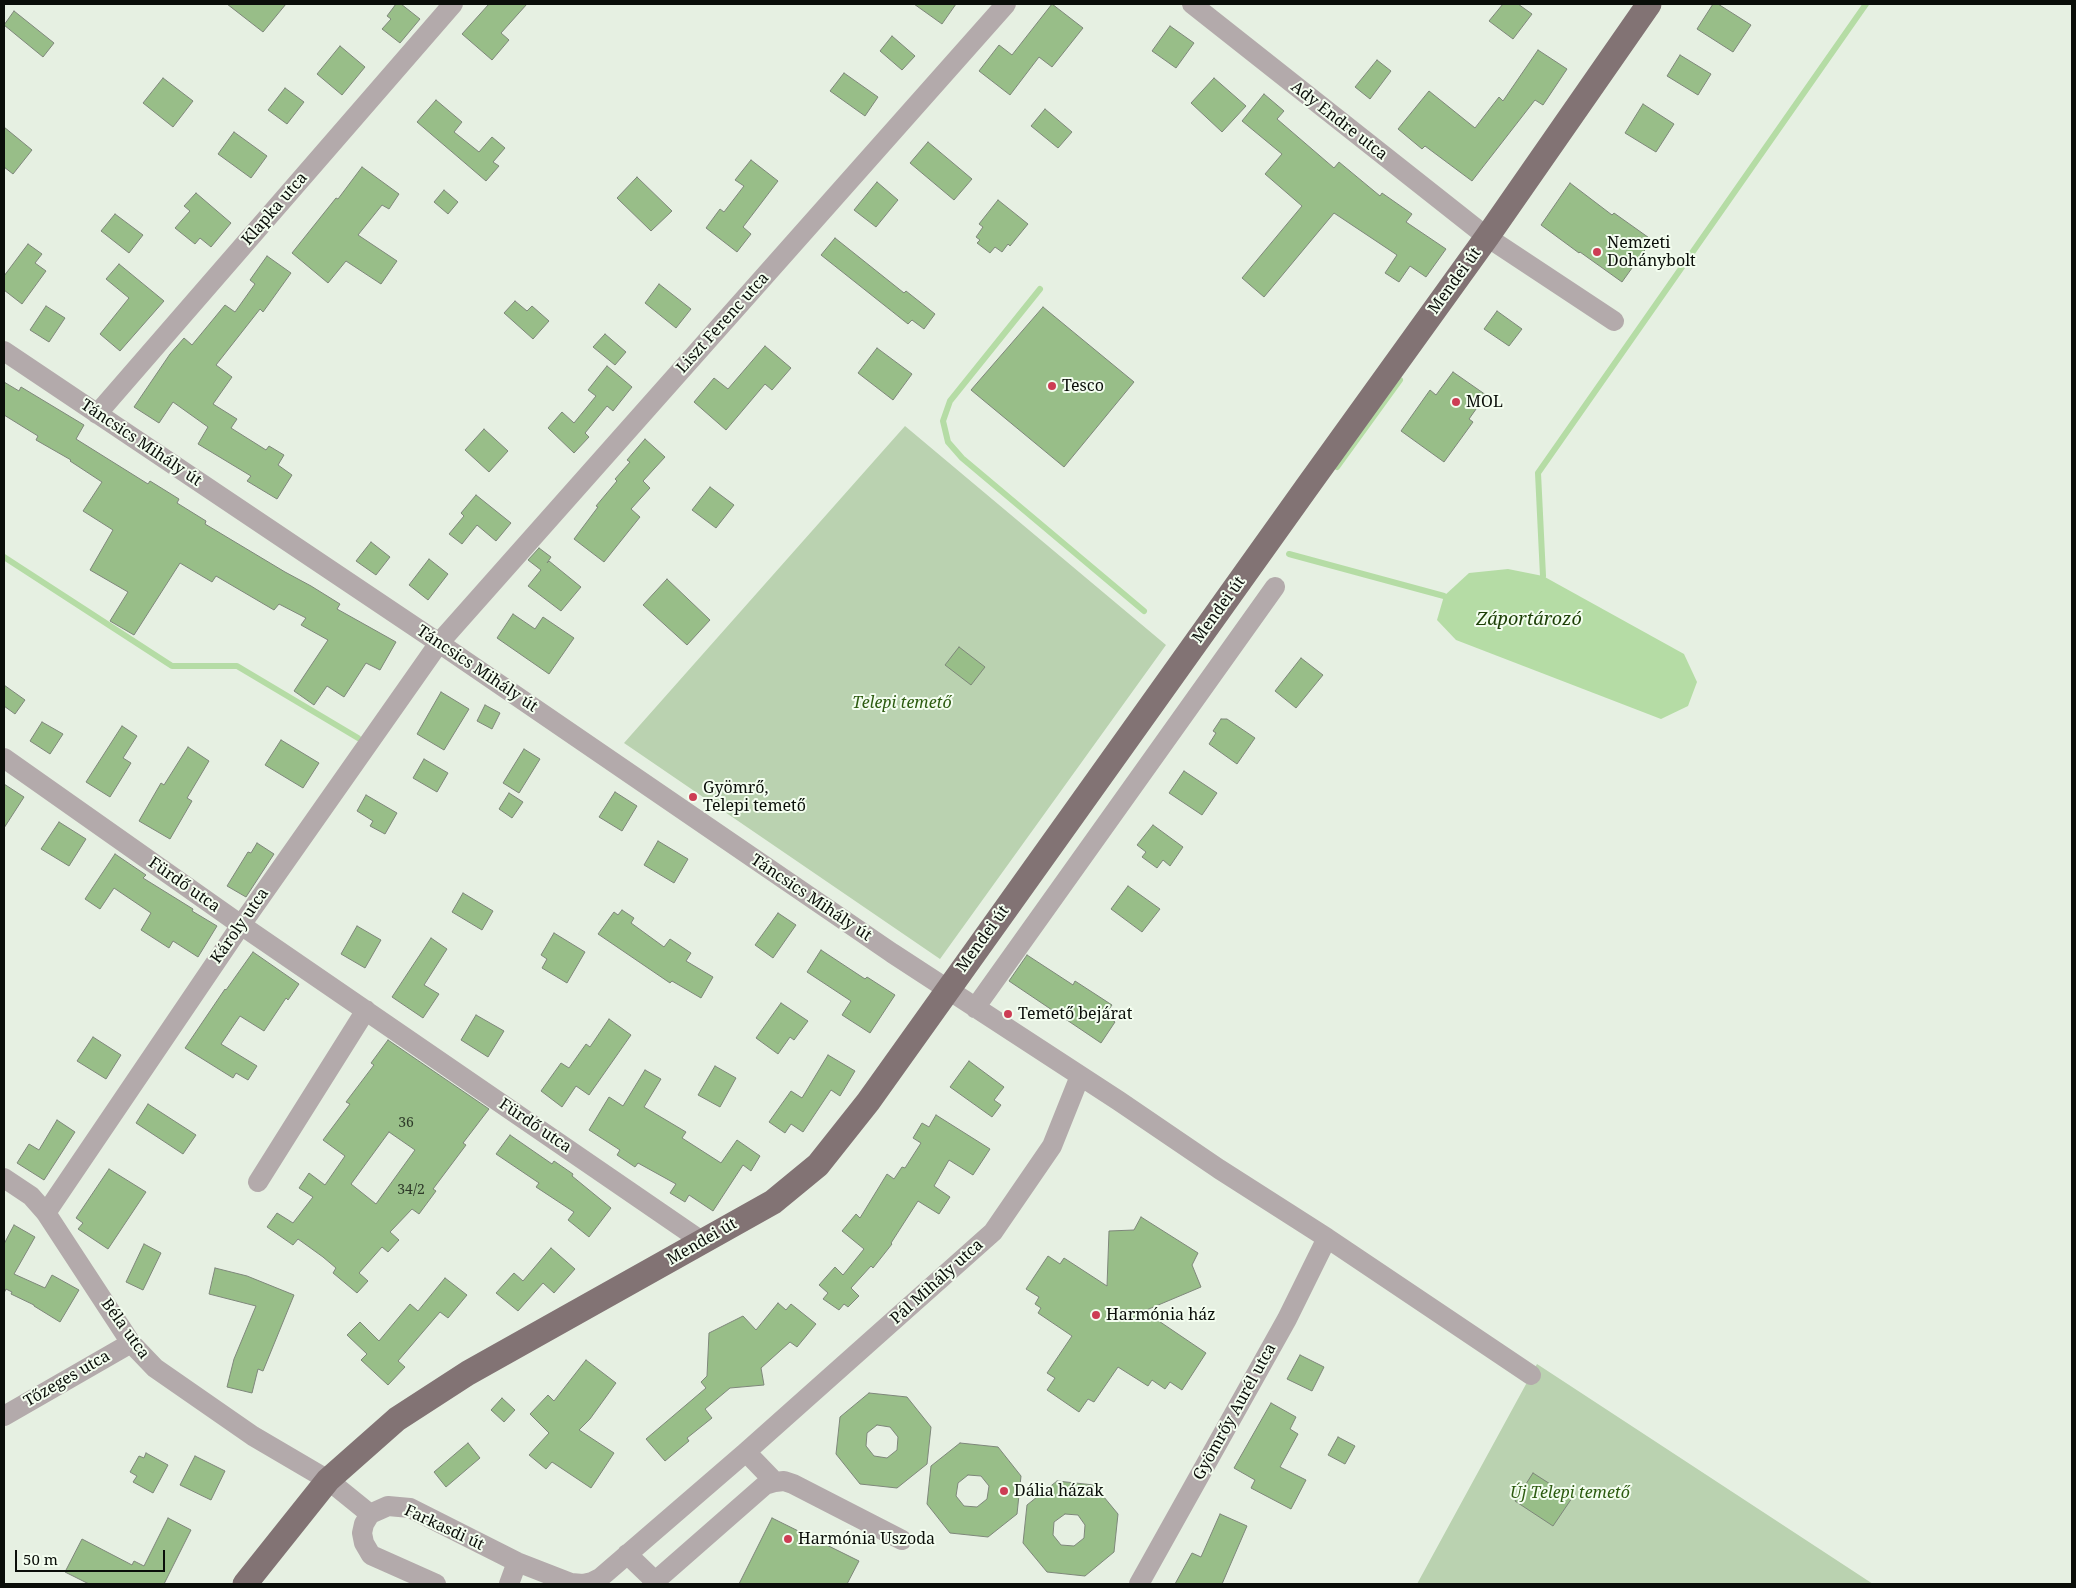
<!DOCTYPE html>
<meta charset="utf-8">
<style>
body{margin:0}
#map{position:relative;width:2076px;height:1588px;overflow:hidden;background:#e6f0e2;font-family:"Noto Serif",serif}
canvas{display:block}
.frame{position:absolute;inset:0;border:5px solid #0a0e09;pointer-events:none}
.scale{position:absolute;left:15px;top:1550px;width:150px;height:22px;box-sizing:border-box;border:2px solid #0a0e09;border-top:0;padding-left:6px;font-size:15px;line-height:18px;white-space:nowrap;color:#0a0e09;-webkit-text-stroke:4px #f3fdef;paint-order:stroke}
</style>
<div id="map">
<canvas width="2076" height="1588"></canvas>
<div class="frame"></div>
<div class="scale">50 m</div>
</div>
<script>
const c = document.querySelector('canvas').getContext('2d');
c.lineJoin = 'round';
function paint(path, color) { c.fillStyle = color; c.fill(path, 'evenodd'); }
const shape = rows => new Path2D(rows.map(r => 'M' + r).join(''));
function stroke(path, color, width, dash) { c.strokeStyle = color; c.lineWidth = width; c.lineCap = dash ? 'butt' : 'round'; c.setLineDash(dash || []); c.stroke(path); }
function drawText(font, color, halo, rows, align = 'center') {
  c.font = font + ' "Noto Serif",serif'; c.lineWidth = 4; c.setLineDash([]); c.textBaseline = 'middle'; c.strokeStyle = halo; c.fillStyle = color; for (const [text, x, y, turn = 0] of rows) {
    c.save(); c.translate(x, y); c.rotate((+turn || 0) * Math.PI / 180); c.textAlign = isNaN(turn) ? turn : align; if (halo) c.strokeText(text, 0, 0); c.fillText(text, 0, 0); c.restore();
  }
}
paint(shape([
 [905,426,1166,645,940,959,624,743],
 [1537,1364,1873,1584,1417,1584]
]), '#bad2b0');
paint(shape([
 [1508,569,1543,576,1684,654,1697,682,1688,706,1661,719,1456,640,1437,620,1444,596,1469,573]
]), '#b5dca5');
stroke(shape([
 [1040,289,950,401,943,421,948,442,962,458,1144,611],
 [1337,467,1400,380],
 [1289,554,1444,596],
 [4,557,172,666,237,666,358,738],
 [1543,576,1538,473,1866,4]
]), '#b5dca5', 6);
const building = shape([
 [227,4,286,4,263,32,227,4],
 [396,4,401,4,420,19,400,43,382,29,391,19,387,16,396,4],
 [489,4,527,4,501,33,509,40,492,60,462,34,489,4],
 [914,4,956,4,942,24,914,4],
 [1052,4,1083,28,1052,67,1039,57,1010,95,979,71,999,45,1012,55,1052,4],
 [1503,4,1518,4,1532,14,1513,39,1489,21,1503,4],
 [1713,4,1718,4,1751,25,1733,52,1697,29,1713,4],
 [14,11,54,43,43,57,4,25,14,11],
 [1170,26,1194,43,1176,68,1152,51,1170,26],
 [892,36,915,56,902,70,880,51,892,36],
 [340,46,365,67,342,95,317,74,340,46],
 [1538,50,1567,69,1543,105,1535,100,1472,181,1425,146,1422,149,1398,129,1429,91,1475,128,1499,97,1503,101,1538,50],
 [1680,55,1711,74,1698,95,1667,76,1680,55],
 [1377,60,1391,71,1370,99,1355,87,1377,60],
 [844,73,878,97,865,116,830,91,844,73],
 [163,78,193,101,173,127,143,103,163,78],
 [1214,78,1246,106,1222,132,1191,103,1214,78],
 [285,88,304,102,287,124,268,110,285,88],
 [1264,94,1284,111,1277,119,1334,168,1339,162,1380,196,1382,193,1412,214,1406,222,1446,249,1426,277,1410,266,1399,282,1385,273,1397,255,1334,213,1264,297,1242,278,1302,206,1265,174,1282,154,1242,121,1264,94],
 [436,100,462,122,454,132,479,152,492,137,505,148,493,162,499,166,486,181,417,122,436,100],
 [1643,104,1674,124,1656,152,1625,133,1643,104],
 [1045,109,1072,132,1058,148,1031,126,1045,109],
 [4,127,32,150,13,174,4,167,4,127],
 [234,132,267,156,251,178,218,154,234,132],
 [928,142,972,179,954,200,910,163,928,142],
 [751,160,778,181,743,227,751,234,737,252,706,228,720,209,724,212,744,186,735,180,751,160],
 [362,167,399,194,389,209,382,205,358,235,397,261,381,284,346,261,328,283,292,253,336,198,338,199,362,167],
 [637,177,672,211,651,231,617,198,637,177],
 [877,182,898,200,876,227,854,210,877,182],
 [1570,183,1612,215,1614,213,1652,240,1622,282,1580,252,1579,253,1541,225,1570,183],
 [444,190,458,202,448,214,434,202,444,190],
 [196,193,231,223,211,247,200,238,195,244,175,228,190,211,184,206,196,193],
 [998,200,1028,224,1010,246,1008,244,1002,252,995,247,990,253,977,243,980,240,976,237,983,227,979,224,998,200],
 [115,214,143,235,129,253,101,231,115,214],
 [835,238,904,293,906,291,935,314,924,329,912,320,908,324,821,255,835,238],
 [28,244,42,254,35,263,46,271,22,304,4,290,4,276,28,244],
 [267,256,291,273,263,312,260,309,216,365,232,377,213,404,237,419,231,428,266,450,269,446,284,455,278,465,292,475,277,499,247,481,251,476,198,444,208,427,173,402,159,423,134,407,170,354,184,338,192,345,225,305,235,312,255,284,250,280,267,256],
 [119,264,164,301,120,351,100,334,129,298,106,279,119,264],
 [659,284,691,309,676,328,645,303,659,284],
 [515,301,527,311,532,306,549,321,533,339,504,313,515,301],
 [46,306,65,318,49,342,30,330,46,306],
 [1043,307,1134,382,1064,467,971,390,1043,307],
 [1497,311,1522,329,1509,346,1484,329,1497,311],
 [605,334,626,352,615,365,593,347,605,334],
 [765,346,791,368,772,390,765,384,726,430,694,402,714,378,728,389,765,346],
 [877,348,912,374,893,400,858,373,877,348],
 [607,366,632,387,613,411,607,406,585,433,589,437,574,453,548,428,562,412,574,423,596,396,588,390,607,366],
 [1453,372,1486,395,1469,419,1473,422,1444,462,1401,431,1430,390,1436,395,1453,372],
 [4,382,19,391,21,387,84,425,76,439,148,484,150,481,179,499,177,503,206,521,205,524,285,572,311,586,340,604,337,609,396,642,380,670,366,663,344,697,327,686,314,705,294,691,328,640,301,625,306,618,279,604,274,610,216,576,212,582,180,563,134,635,110,621,128,592,90,570,113,530,83,511,102,482,70,461,71,460,36,440,38,436,4,415,4,382],
 [484,429,508,451,489,472,465,450,484,429],
 [645,439,665,457,643,481,650,488,631,509,640,517,604,562,574,539,598,507,596,506,617,481,615,479,630,462,627,460,645,439],
 [710,487,734,505,716,528,692,510,710,487],
 [476,495,511,523,496,541,477,525,462,544,449,534,464,516,461,513,476,495],
 [371,542,390,557,376,575,356,561,371,542],
 [539,548,551,557,547,563,549,561,581,587,561,611,528,586,541,570,528,560,539,548],
 [429,559,448,574,428,600,409,585,429,559],
 [667,579,710,620,687,645,643,605,667,579],
 [513,614,535,629,543,617,574,638,549,674,497,638,513,614],
 [959,647,985,667,971,685,945,665,959,647],
 [1301,658,1323,675,1296,708,1275,691,1301,658],
 [4,685,25,700,15,714,4,706,4,685],
 [441,692,469,709,444,750,417,734,441,692],
 [485,705,500,713,492,729,477,721,485,705],
 [1221,719,1227,719,1255,738,1237,764,1209,744,1216,733,1213,731,1221,719],
 [42,722,63,734,50,754,30,741,42,722],
 [122,726,137,736,123,758,131,763,110,797,86,782,122,726],
 [281,740,319,763,303,788,265,765,281,740],
 [188,747,209,761,187,798,192,801,170,839,139,821,161,783,164,785,188,747],
 [524,749,540,759,519,793,503,783,524,749],
 [424,759,448,773,437,792,413,778,424,759],
 [1184,771,1217,793,1202,815,1169,793,1184,771],
 [4,784,24,797,4,828,4,784],
 [615,792,637,806,622,831,599,817,615,792],
 [509,793,523,802,512,818,499,809,509,793],
 [366,795,397,813,385,834,370,826,373,821,357,811,366,795],
 [59,822,86,839,69,866,41,849,59,822],
 [1153,825,1183,847,1170,866,1163,860,1157,868,1142,857,1146,852,1137,845,1153,825],
 [658,841,688,859,674,883,644,865,658,841],
 [257,843,274,854,246,897,227,886,248,852,251,853,257,843],
 [115,854,146,875,143,878,193,909,192,911,217,926,198,957,173,941,169,948,141,930,151,913,114,888,100,909,85,899,115,854],
 [1128,886,1160,909,1142,932,1111,909,1128,886],
 [463,893,493,911,482,930,452,912,463,893],
 [622,910,634,918,631,923,664,947,670,939,691,953,686,961,713,977,701,998,672,981,670,983,598,934,614,912,618,915,622,910],
 [778,913,796,925,773,958,755,945,778,913],
 [357,926,381,940,365,968,341,954,357,926],
 [554,933,585,952,567,983,542,968,547,959,541,955,554,933],
 [431,938,447,949,424,985,439,994,423,1018,392,997,431,938],
 [821,950,865,979,867,977,895,995,870,1033,842,1015,851,1001,807,972,821,950],
 [253,952,299,984,288,1000,286,998,264,1031,240,1016,221,1044,257,1066,248,1080,236,1073,233,1078,185,1048,225,989,226,990,253,952],
 [1027,955,1073,985,1075,981,1112,1005,1105,1015,1115,1022,1101,1043,1009,981,1027,955],
 [781,1003,808,1021,794,1040,790,1037,778,1054,756,1038,781,1003],
 [476,1015,504,1031,488,1057,461,1040,476,1015],
 [609,1019,631,1035,589,1095,576,1086,562,1107,541,1091,561,1063,569,1068,586,1044,590,1047,609,1019],
 [93,1037,121,1055,106,1079,77,1061,93,1037],
 [388,1040,489,1109,463,1143,466,1145,433,1189,436,1191,419,1214,412,1209,390,1232,399,1240,388,1252,382,1247,359,1273,368,1281,357,1293,333,1273,336,1268,323,1257,298,1239,293,1245,267,1227,277,1213,293,1223,313,1197,299,1188,309,1173,325,1185,345,1156,323,1140,350,1104,346,1102,374,1065,371,1063,388,1040],
 [389,1132,415,1150,376,1204,351,1184,389,1132],
 [828,1055,855,1071,840,1096,831,1090,803,1132,791,1124,785,1133,769,1122,791,1091,802,1098,828,1055],
 [969,1061,1004,1087,994,1100,1001,1105,992,1117,950,1087,969,1061],
 [715,1066,736,1078,720,1107,698,1095,715,1066],
 [645,1070,661,1079,644,1107,686,1132,682,1138,721,1163,737,1140,760,1156,751,1171,743,1165,713,1211,689,1195,685,1202,670,1193,676,1184,638,1163,635,1167,617,1155,620,1150,589,1130,609,1097,623,1106,645,1070],
 [148,1104,196,1135,183,1154,136,1123,148,1104],
 [936,1115,990,1149,973,1175,949,1160,934,1186,950,1197,939,1214,918,1201,891,1243,892,1244,873,1268,871,1266,851,1288,859,1296,848,1307,844,1304,839,1310,823,1299,828,1293,819,1285,835,1267,843,1275,864,1249,842,1231,856,1214,860,1218,887,1174,894,1179,902,1167,905,1168,921,1143,913,1138,922,1123,929,1127,936,1115],
 [57,1120,75,1132,44,1180,17,1163,29,1144,39,1150,57,1120],
 [510,1135,552,1164,554,1161,573,1174,572,1176,611,1208,589,1237,568,1220,574,1212,536,1187,539,1183,496,1154,510,1135],
 [109,1169,146,1192,108,1249,78,1229,83,1223,76,1218,109,1169],
 [1141,1217,1198,1253,1192,1265,1201,1287,1144,1311,1206,1353,1182,1390,1170,1382,1165,1389,1152,1380,1148,1386,1118,1367,1094,1402,1088,1399,1079,1412,1047,1390,1055,1378,1047,1373,1072,1336,1038,1313,1041,1308,1035,1304,1039,1297,1026,1289,1048,1256,1060,1264,1064,1258,1107,1286,1109,1231,1134,1230,1141,1217],
 [14,1225,35,1237,14,1274,45,1288,52,1275,79,1290,60,1322,34,1306,34,1305,11,1294,12,1292,6,1289,4,1293,4,1244,14,1225],
 [144,1244,161,1253,143,1290,126,1282,144,1244],
 [551,1248,575,1269,554,1293,543,1283,518,1311,496,1293,514,1273,523,1281,551,1248],
 [215,1268,247,1276,294,1295,263,1371,258,1369,252,1393,227,1387,234,1359,256,1306,209,1294,215,1268],
 [445,1278,467,1295,448,1318,440,1312,398,1361,405,1367,388,1385,361,1360,367,1354,347,1335,360,1322,379,1341,410,1304,418,1311,445,1278],
 [778,1303,786,1310,791,1304,816,1324,797,1347,790,1342,761,1368,764,1385,730,1388,705,1409,712,1418,687,1438,689,1441,665,1461,646,1439,706,1388,701,1382,707,1376,709,1333,743,1316,756,1330,778,1303],
 [1300,1355,1324,1367,1312,1391,1287,1379,1300,1355],
 [586,1360,616,1383,590,1419,579,1430,614,1453,591,1488,552,1462,546,1469,529,1455,549,1433,530,1414,548,1395,554,1401,586,1360],
 [869,1393,907,1397,931,1427,927,1464,897,1488,860,1484,836,1454,840,1417,869,1393],
 [877,1425,890,1427,898,1437,897,1450,887,1458,874,1456,866,1446,867,1433,877,1425],
 [502,1398,515,1410,504,1422,491,1410,502,1398],
 [1271,1403,1296,1417,1290,1429,1298,1434,1280,1467,1306,1480,1291,1509,1251,1488,1255,1480,1234,1468,1271,1403],
 [1338,1437,1355,1446,1345,1464,1328,1455,1338,1437],
 [468,1443,480,1458,446,1487,434,1472,468,1443],
 [960,1443,998,1447,1021,1476,1017,1514,988,1537,950,1533,927,1504,931,1466,960,1443],
 [968,1475,981,1476,989,1486,987,1499,977,1507,964,1506,956,1496,958,1483,968,1475],
 [146,1453,168,1465,153,1493,133,1482,137,1476,130,1472,139,1456,144,1458,146,1453],
 [195,1456,225,1471,211,1500,180,1485,195,1456],
 [1533,1473,1572,1498,1553,1526,1515,1501,1533,1473],
 [1057,1481,1094,1485,1118,1514,1114,1552,1085,1576,1047,1572,1023,1543,1027,1505,1057,1481],
 [1065,1514,1078,1515,1085,1525,1084,1538,1074,1546,1061,1545,1053,1535,1054,1522,1065,1514],
 [1220,1514,1247,1526,1222,1584,1175,1584,1192,1553,1201,1557,1220,1514],
 [168,1518,191,1530,164,1584,89,1584,65,1572,82,1539,132,1565,134,1561,144,1566,168,1518],
 [772,1518,859,1561,847,1584,739,1584,772,1518]
]);
paint(building, '#98be88');
stroke(building, '#7e877a', 1);
stroke(shape([
 [1192,4,1487,237,1614,321],
 [4,351,439,643,892,953,1119,1101,1219,1169,1327,1238,1531,1375],
 [97,414,453,4],
 [4,758,241,925,703,1242],
 [975,1008,1275,587],
 [4,1178,31,1196,46,1213,131,1343,155,1368,253,1436,328,1480,370,1514],
 [258,1182,366,1010],
 [46,1213,241,925,439,643,1006,4],
 [4,1416,131,1343],
 [746,1452,775,1482,784,1481,793,1484,902,1540],
 [627,1554,655,1581],
 [436,1584,371,1555,364,1543,362,1533,364,1524,370,1514,388,1506,410,1508,517,1562,571,1583,583,1584,592,1582,600,1578,746,1452,993,1232,1052,1146,1080,1076],
 [509,1584,517,1562],
 [652,1584,765,1485,775,1482],
 [1139,1584,1287,1319,1327,1238]
]), '#b3aaab', 20);
stroke(shape([
 [245,1584,328,1480,397,1419,468,1373,773,1202,818,1165,868,1102,1307,487,1487,237,1649,4]
]), '#827374', 25);
for (const [x, y, r, color] of [
 [1597,252,5,"#cd3d54"],
 [1052,386,5,"#cd3d54"],
 [1456,402,5,"#cd3d54"],
 [693,797,5,"#cd3d54"],
 [1008,1014,5,"#cd3d54"],
 [1096,1315,5,"#cd3d54"],
 [1004,1491,5,"#cd3d54"],
 [788,1539,5,"#cd3d54"]
]) { const dot = new Path2D(); dot.arc(x, y, r, 0, 2 * Math.PI); c.fillStyle = color; c.fill(dot); stroke(dot, '#f3fdef', 2); }
drawText('14px', '#2e3a29', null, [
 ["36",406,1123],
 ["34/2",411,1190]
]);
drawText('16px', '#0a0e09', '#f3fdef', [
 ["Ady Endre utca",1339,121,38],
 ["Klapka utca",275,209,-49],
 ["Mendei út",1455,281,-54],
 ["Liszt Ferenc utca",723,323,-48],
 ["Táncsics Mihály út",141,443,34],
 ["Mendei út",1219,610,-54],
 ["Táncsics Mihály út",477,669,34],
 ["Fürdő utca",184,885,35],
 ["Táncsics Mihály út",811,898,34],
 ["Károly utca",240,926,-55],
 ["Mendei út",983,939,-54],
 ["Fürdő utca",535,1126,34],
 ["Mendei út",702,1242,-30],
 ["Pál Mihály utca",937,1282,-42],
 ["Béla utca",125,1329,54],
 ["Tőzeges utca",67,1379,-30],
 ["Gyömrőy Aurél utca",1235,1412,-61],
 ["Farkasdi út",444,1528,25]
]);
drawText('16px', '#0a0e09', '#f3fdef', [
 ["Nemzeti",1607,243],
 ["Dohánybolt",1607,261],
 ["Tesco",1062,386],
 ["MOL",1466,402],
 ["Gyömrő,",703,788],
 ["Telepi temető",703,806],
 ["Temető bejárat",1018,1014],
 ["Harmónia ház",1106,1315],
 ["Dália házak",1014,1491],
 ["Harmónia Uszoda",798,1539]
], 'left');
drawText('italic 16px', '#2c5b10', '#f3fdef', [
 ["Telepi temető",902,703],
 ["Új Telepi temető",1570,1493]
]);
drawText('italic 18px', '#1a3e04', '#f3fdef', [
 ["Záportározó",1529,620]
]);
</script>
